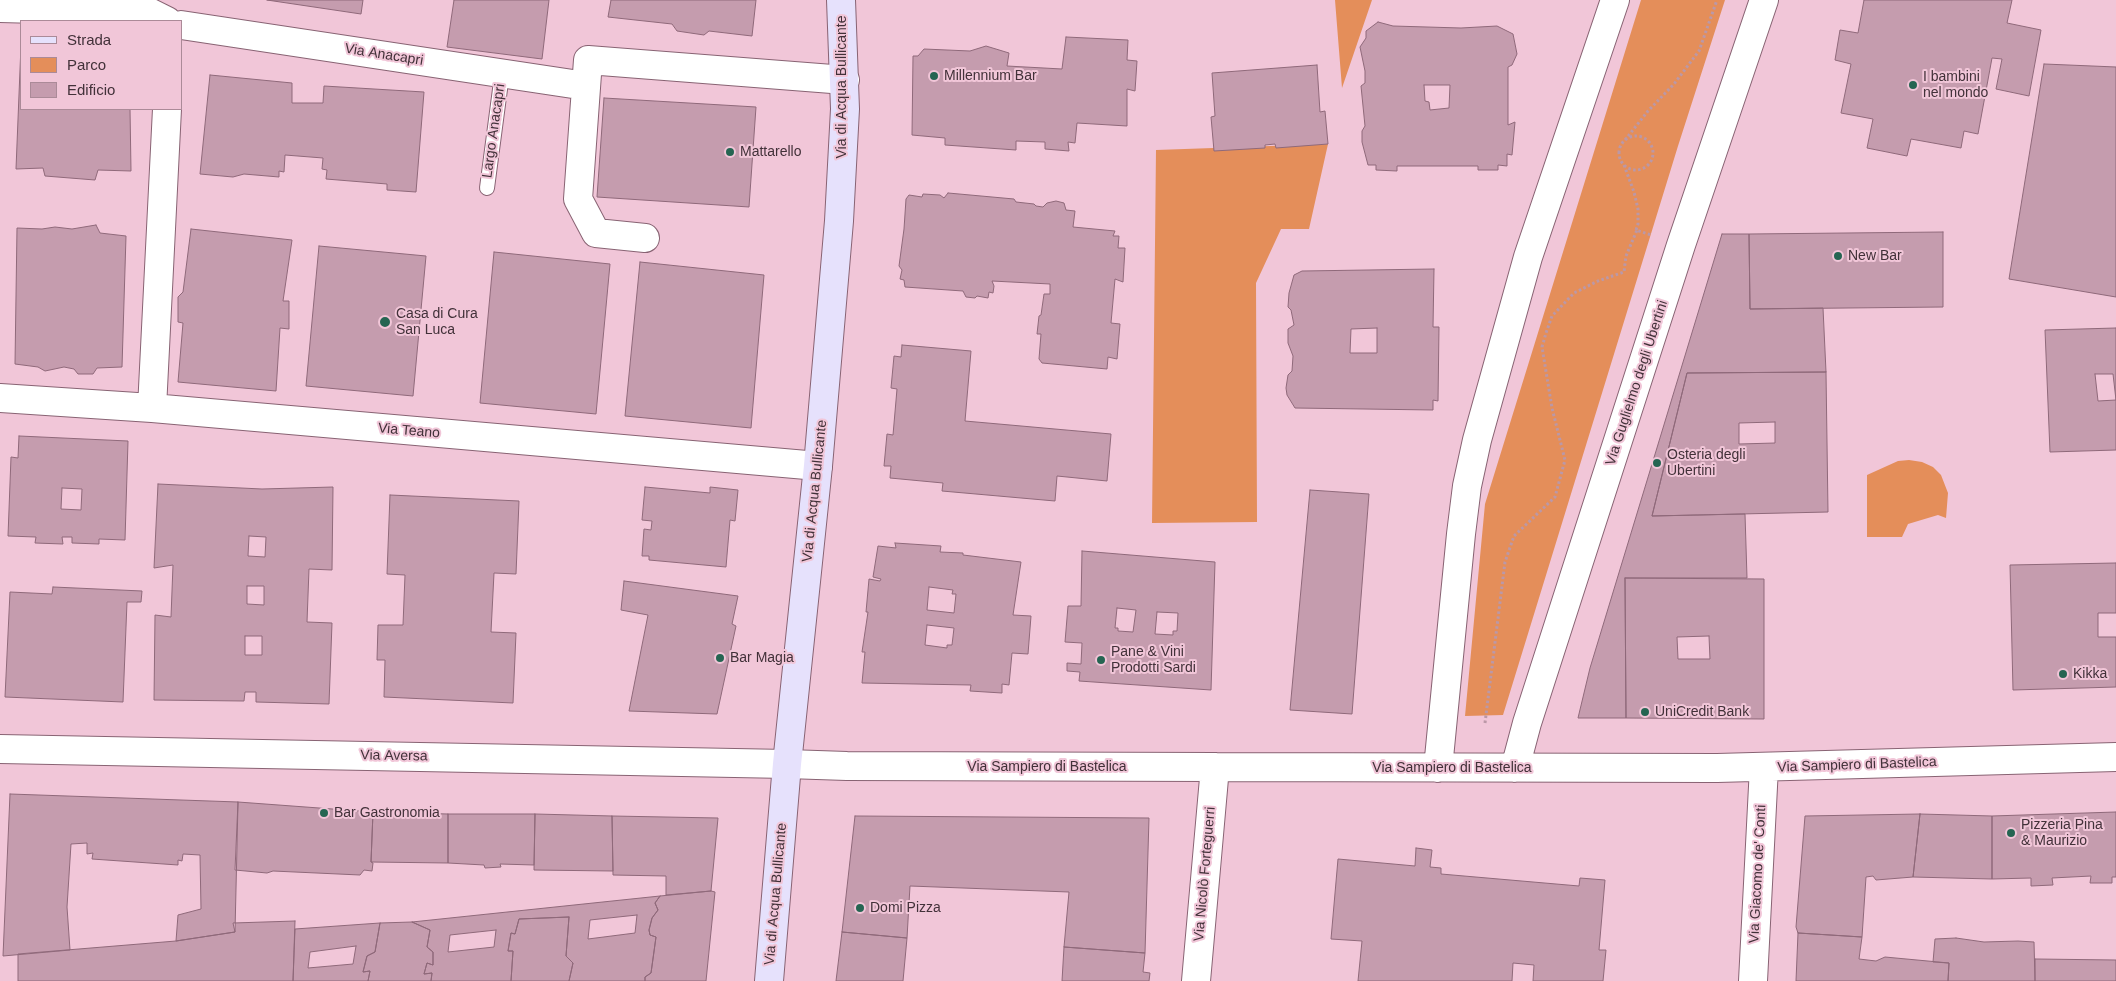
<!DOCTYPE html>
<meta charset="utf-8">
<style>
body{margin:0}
#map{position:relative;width:2116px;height:981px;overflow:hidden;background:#f1c6d8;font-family:Arial,sans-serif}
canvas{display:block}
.legend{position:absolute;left:20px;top:20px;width:162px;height:90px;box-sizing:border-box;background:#f1c6d8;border:1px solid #ab8a98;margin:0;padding:6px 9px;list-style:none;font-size:15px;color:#423139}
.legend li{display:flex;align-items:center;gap:10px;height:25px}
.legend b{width:25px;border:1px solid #ab8a98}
</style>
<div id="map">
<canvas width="2116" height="981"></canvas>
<ul class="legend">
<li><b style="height:6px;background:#e6e1fc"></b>Strada</li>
<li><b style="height:14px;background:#e48e5a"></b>Parco</li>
<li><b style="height:14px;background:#c59cae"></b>Edificio</li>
</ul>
</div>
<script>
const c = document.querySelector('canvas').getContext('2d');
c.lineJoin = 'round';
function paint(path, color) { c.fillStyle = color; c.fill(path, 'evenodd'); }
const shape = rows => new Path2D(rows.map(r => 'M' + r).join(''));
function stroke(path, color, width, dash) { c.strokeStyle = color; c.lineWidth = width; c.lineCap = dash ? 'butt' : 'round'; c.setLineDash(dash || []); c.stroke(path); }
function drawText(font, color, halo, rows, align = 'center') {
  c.font = font + ' Arial,sans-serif'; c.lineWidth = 4; c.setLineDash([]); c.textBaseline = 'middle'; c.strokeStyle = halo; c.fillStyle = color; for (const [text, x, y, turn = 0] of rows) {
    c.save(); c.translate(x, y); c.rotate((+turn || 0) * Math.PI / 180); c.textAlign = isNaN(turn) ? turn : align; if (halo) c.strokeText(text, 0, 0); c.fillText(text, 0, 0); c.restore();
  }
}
paint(shape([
 [1335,0,1372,0,1342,88],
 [1641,0,1725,0,1678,146,1503,715,1465,716,1485,504],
 [1328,144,1309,229,1281,229,1256,283,1257,522,1152,523,1156,150],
 [1909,460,1922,462,1933,467,1941,475,1948,493,1946,518,1938,515,1908,524,1902,537,1867,537,1867,475,1898,461]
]), '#e48e5a');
const building = shape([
 [267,0,363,0,361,14,267,0],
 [454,0,549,0,542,59,447,47,454,0],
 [611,0,756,0,752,36,709,31,704,35,677,31,672,24,608,17,611,0],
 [1864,0,2012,0,2007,23,2041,30,2029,96,1996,89,2002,59,1992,58,1978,134,1964,131,1961,148,1911,139,1907,156,1867,148,1873,119,1841,113,1851,64,1835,60,1840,30,1858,33,1864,0],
 [1378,22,1393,26,1461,28,1497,26,1513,34,1517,54,1512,65,1508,67,1508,125,1515,122,1512,155,1507,154,1507,166,1498,165,1498,170,1478,170,1478,166,1397,166,1397,171,1376,170,1376,165,1368,165,1362,142,1362,131,1365,126,1361,86,1365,83,1365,71,1360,47,1366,38,1366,31,1378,22],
 [1424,85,1450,85,1449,108,1430,110,1429,102,1425,101,1424,85],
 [1066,37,1128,40,1127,60,1137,61,1135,91,1127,89,1127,126,1077,123,1075,143,1068,142,1069,151,1045,149,1045,142,1016,141,1016,150,945,145,945,138,912,135,913,56,918,56,924,49,970,51,986,46,1009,53,1007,66,1062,69,1066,37],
 [21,45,21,109,130,109,131,171,98,170,95,180,45,176,43,168,16,169,21,45],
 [2044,64,2116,67,2116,297,2009,279,2044,64],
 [1317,65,1320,112,1325,111,1328,144,1276,148,1275,144,1265,145,1265,148,1214,151,1211,117,1215,116,1212,73,1317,65],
 [210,75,292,83,292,103,323,103,324,86,424,92,416,192,387,190,387,184,326,179,327,170,322,169,323,158,285,155,284,172,279,171,279,177,244,174,233,177,200,174,210,75],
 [604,98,756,107,749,207,597,197,604,98],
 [948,193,1014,199,1016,202,1034,204,1036,206,1043,207,1047,203,1056,201,1064,203,1066,210,1075,211,1073,227,1115,231,1113,236,1119,236,1118,248,1125,248,1123,282,1115,279,1111,323,1120,324,1117,359,1108,357,1107,369,1042,363,1039,359,1041,334,1037,334,1039,316,1041,315,1044,294,1050,294,1050,284,992,281,994,286,993,293,989,292,988,298,977,296,975,298,966,297,963,291,905,287,904,280,900,279,902,270,899,266,904,229,906,199,909,195,922,197,923,194,940,195,944,198,948,193],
 [96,225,100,233,126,236,122,367,97,368,93,374,78,374,74,369,64,367,45,371,38,367,15,364,17,228,42,229,55,227,72,229,96,225],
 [191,229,292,240,283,301,289,301,289,329,280,328,276,391,178,382,183,323,178,322,178,297,183,292,191,229],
 [1943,232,1943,307,1750,309,1749,234,1943,232],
 [1722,234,1749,234,1750,309,1823,308,1826,372,1687,373,1652,516,1745,514,1747,578,1625,578,1626,718,1578,718,1590,668,1722,234],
 [319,246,426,256,413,396,306,386,319,246],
 [494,252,610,264,596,414,480,403,494,252],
 [640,262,764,275,751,428,625,416,640,262],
 [1434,269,1433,327,1439,327,1438,401,1433,400,1433,410,1295,408,1287,395,1286,388,1288,375,1292,371,1293,356,1288,343,1288,329,1294,325,1291,310,1288,307,1289,293,1294,275,1302,271,1434,269],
 [1377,328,1377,353,1350,353,1351,329,1377,328],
 [2116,328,2116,450,2050,452,2045,330,2116,328],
 [2095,374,2113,374,2116,400,2098,401,2095,374],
 [902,345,971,351,965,421,1111,434,1107,481,1057,476,1055,501,942,491,943,483,890,478,891,466,884,466,887,434,893,435,897,389,891,388,894,356,901,357,902,345],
 [1826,372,1828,512,1652,516,1687,373,1826,372],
 [1775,422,1775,443,1739,444,1739,423,1775,422],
 [19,436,128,441,125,540,99,539,99,544,72,543,72,537,62,537,63,544,35,543,36,537,8,536,11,457,18,458,19,436],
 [62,488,82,489,81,510,61,509,62,488],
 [158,484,262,489,333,487,332,570,309,569,307,622,332,623,329,704,256,702,256,692,245,692,244,701,154,700,155,615,171,617,173,565,154,568,158,484],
 [249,536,266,537,265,557,248,556,249,536],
 [247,586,264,586,264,605,247,604,247,586],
 [245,636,262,636,262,655,245,655,245,636],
 [645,487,710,493,710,487,738,490,735,521,730,520,726,567,649,560,649,556,642,556,644,529,651,530,652,521,642,520,645,487],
 [1310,490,1369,494,1352,714,1290,710,1310,490],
 [390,495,519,501,516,574,494,573,491,632,516,633,513,703,384,697,385,660,377,660,378,625,403,625,405,575,387,574,390,495],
 [895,543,941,546,940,552,963,553,963,555,1021,562,1013,615,1031,616,1028,654,1012,653,1009,685,1002,684,1002,693,970,691,971,685,862,683,865,652,862,652,868,612,866,612,869,579,880,581,881,579,873,577,878,546,896,548,895,543],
 [929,587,953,590,952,594,956,594,954,613,927,610,929,587],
 [927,625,954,628,952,645,947,645,947,648,925,645,927,625],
 [1082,551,1215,562,1211,690,1079,681,1080,672,1067,671,1067,663,1081,664,1082,643,1065,642,1068,606,1081,606,1082,551],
 [1117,608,1136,610,1133,632,1118,631,1118,628,1115,628,1117,608],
 [1157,612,1178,613,1177,631,1173,631,1173,635,1155,634,1157,612],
 [2116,563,2116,613,2098,613,2098,637,2116,637,2116,687,2013,690,2010,565,2116,563],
 [1625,578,1764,579,1764,719,1626,718,1625,578],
 [1709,636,1710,659,1678,659,1677,637,1709,636],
 [624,581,738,596,732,624,736,626,717,714,629,711,648,615,621,610,624,581],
 [53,587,142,591,141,602,127,602,123,702,5,697,10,592,52,594,53,587],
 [10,794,238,802,235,932,176,941,178,915,201,909,200,855,183,854,182,861,178,860,178,865,92,859,93,853,87,854,87,843,71,844,67,907,70,950,3,956,10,794],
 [238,802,373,812,371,862,373,863,372,871,364,870,360,875,273,871,267,873,235,870,238,802],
 [373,812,448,814,448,863,371,862,373,812],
 [2116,812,2116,877,2112,877,2112,883,2090,883,2091,876,2052,878,2053,885,2031,886,2031,878,1992,879,1992,816,2116,812],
 [448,814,535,814,534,865,500,864,501,867,485,868,484,865,448,863,448,814],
 [535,814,612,816,613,871,534,870,535,814],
 [1920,814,1992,816,1992,879,1913,877,1920,814],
 [1920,814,1913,877,1876,880,1873,876,1866,877,1862,937,1798,933,1796,927,1805,816,1920,814],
 [612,816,718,818,711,891,666,895,666,876,613,875,612,816],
 [855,816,1149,818,1145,953,1064,947,1069,892,910,886,907,938,842,932,855,816],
 [1416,848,1432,850,1430,867,1441,868,1441,874,1579,886,1580,878,1605,880,1599,950,1606,950,1603,981,1533,981,1534,965,1513,963,1512,981,1358,981,1362,941,1331,939,1338,859,1415,866,1416,848],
 [711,891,715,892,706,981,645,981,645,977,651,973,656,937,650,935,649,930,652,918,658,910,655,903,660,896,711,891],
 [660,896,655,903,658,910,652,918,649,930,650,935,656,937,651,973,645,977,645,981,569,981,573,963,566,956,569,917,519,919,515,934,511,933,508,951,513,951,511,981,431,981,432,973,424,974,427,963,433,965,433,952,427,947,430,930,412,922,660,896],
 [637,915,635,933,588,939,590,920,637,915],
 [496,930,494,947,448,952,450,935,496,930],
 [569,917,566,956,573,963,569,981,511,981,513,951,508,951,511,933,515,934,519,919,569,917],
 [295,921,293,981,18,981,18,954,176,941,235,932,233,923,295,921],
 [412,922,430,930,427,947,433,952,433,965,427,963,424,974,432,973,431,981,368,981,370,971,363,972,367,956,375,952,380,923,412,922],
 [380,923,375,952,367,956,363,972,370,971,368,981,293,981,295,929,380,923],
 [356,946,353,964,308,968,310,952,356,946],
 [842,932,907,938,903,981,836,981,842,932],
 [1798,933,1862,937,1859,959,1876,961,1885,957,1949,963,1948,981,1796,981,1798,933],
 [1956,938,1984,942,2018,941,2034,942,2035,981,1948,981,1949,963,1933,962,1935,939,1956,938],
 [1064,947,1145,953,1143,972,1150,973,1149,981,1062,981,1064,947],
 [2035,959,2116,960,2116,981,2035,981,2035,959]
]);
paint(building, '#c59cae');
stroke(building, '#8f697a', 1);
const service = shape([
 [487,188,502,74]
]);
const minor = shape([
 [0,8,149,12,167,21],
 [181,25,586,86],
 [645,238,596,233,578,199,588,60,845,80],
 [0,398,152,408,818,466],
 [152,408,167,109],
 [787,764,847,766,1215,767,1717,768,2116,757],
 [1438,768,1461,534,1467,486,1477,440,1528,257,1615,0],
 [1515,768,1527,723,1681,245,1764,0],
 [1196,981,1215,767],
 [1753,981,1764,767]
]);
const tertiary = shape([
 [0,749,787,764]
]);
const secondary = shape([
 [769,981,787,764,818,466,839,221,845,109,841,0]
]);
stroke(service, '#886373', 16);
stroke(minor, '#886373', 30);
stroke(tertiary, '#886373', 30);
stroke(secondary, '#886373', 30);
stroke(shape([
 '1619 153a17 17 0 1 1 34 0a17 17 0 1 1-34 0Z',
 [1625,140,1648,111,1674,84,1699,51,1717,0],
 [1624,165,1634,192,1638,209,1638,224,1636,230,1651,235],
 [1485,723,1505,562,1514,536,1555,497,1565,460,1552,408,1542,347,1546,333,1552,316,1574,293,1598,281,1624,272,1626,256,1637,230]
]), '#bb98a7', 3, [2.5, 2.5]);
stroke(service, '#fff', 14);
stroke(minor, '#fff', 28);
stroke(tertiary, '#fff', 28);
stroke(secondary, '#e6e1fc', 28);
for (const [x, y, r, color] of [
 [934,76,5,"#256552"],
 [1913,85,5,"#256552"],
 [730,152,5,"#256552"],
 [1838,256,5,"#256552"],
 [385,322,6,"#256552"],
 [1657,463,5,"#256552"],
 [720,658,5,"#256552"],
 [1101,660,5,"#256552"],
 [2063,674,5,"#256552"],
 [1645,712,5,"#256552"],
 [324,813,5,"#256552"],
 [2011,833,5,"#256552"],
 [860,908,5,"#256552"]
]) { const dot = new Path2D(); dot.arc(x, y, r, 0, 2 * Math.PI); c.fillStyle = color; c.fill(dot); stroke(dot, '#f1c6d8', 2); }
drawText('14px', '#423139', '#f1c6d8', [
 ["Via Anacapri",384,55,9],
 ["Via di Acqua Bullicante",842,87,-90],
 ["Largo Anacapri",494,131,-82],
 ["Via Guglielmo degli Ubertini",1637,383,-72],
 ["Via Teano",409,431,5],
 ["Via di Acqua Bullicante",815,491,-84],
 ["Via Aversa",394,756,1],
 ["Via Sampiero di Bastelica",1857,765,-2],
 ["Via Sampiero di Bastelica",1047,767],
 ["Via Sampiero di Bastelica",1452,768],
 ["Via Nicolò Forteguerri",1205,874,-85],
 ["Via Giacomo de' Conti",1758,874,-87],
 ["Via di Acqua Bullicante",776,894,-85]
]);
drawText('14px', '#423139', '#f1c6d8', [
 ["Millennium Bar",944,76],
 ["I bambini",1923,77],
 ["nel mondo",1923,93],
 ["Mattarello",740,152],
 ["New Bar",1848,256],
 ["Casa di Cura",396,314],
 ["San Luca",396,330],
 ["Osteria degli",1667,455],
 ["Ubertini",1667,471],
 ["Pane & Vini",1111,652],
 ["Prodotti Sardi",1111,668],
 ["Bar Magia",730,658],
 ["Kikka",2073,674],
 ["UniCredit Bank",1655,712],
 ["Bar Gastronomia",334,813],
 ["Pizzeria Pina",2021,825],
 ["& Maurizio",2021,841],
 ["Domi Pizza",870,908]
], 'left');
</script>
